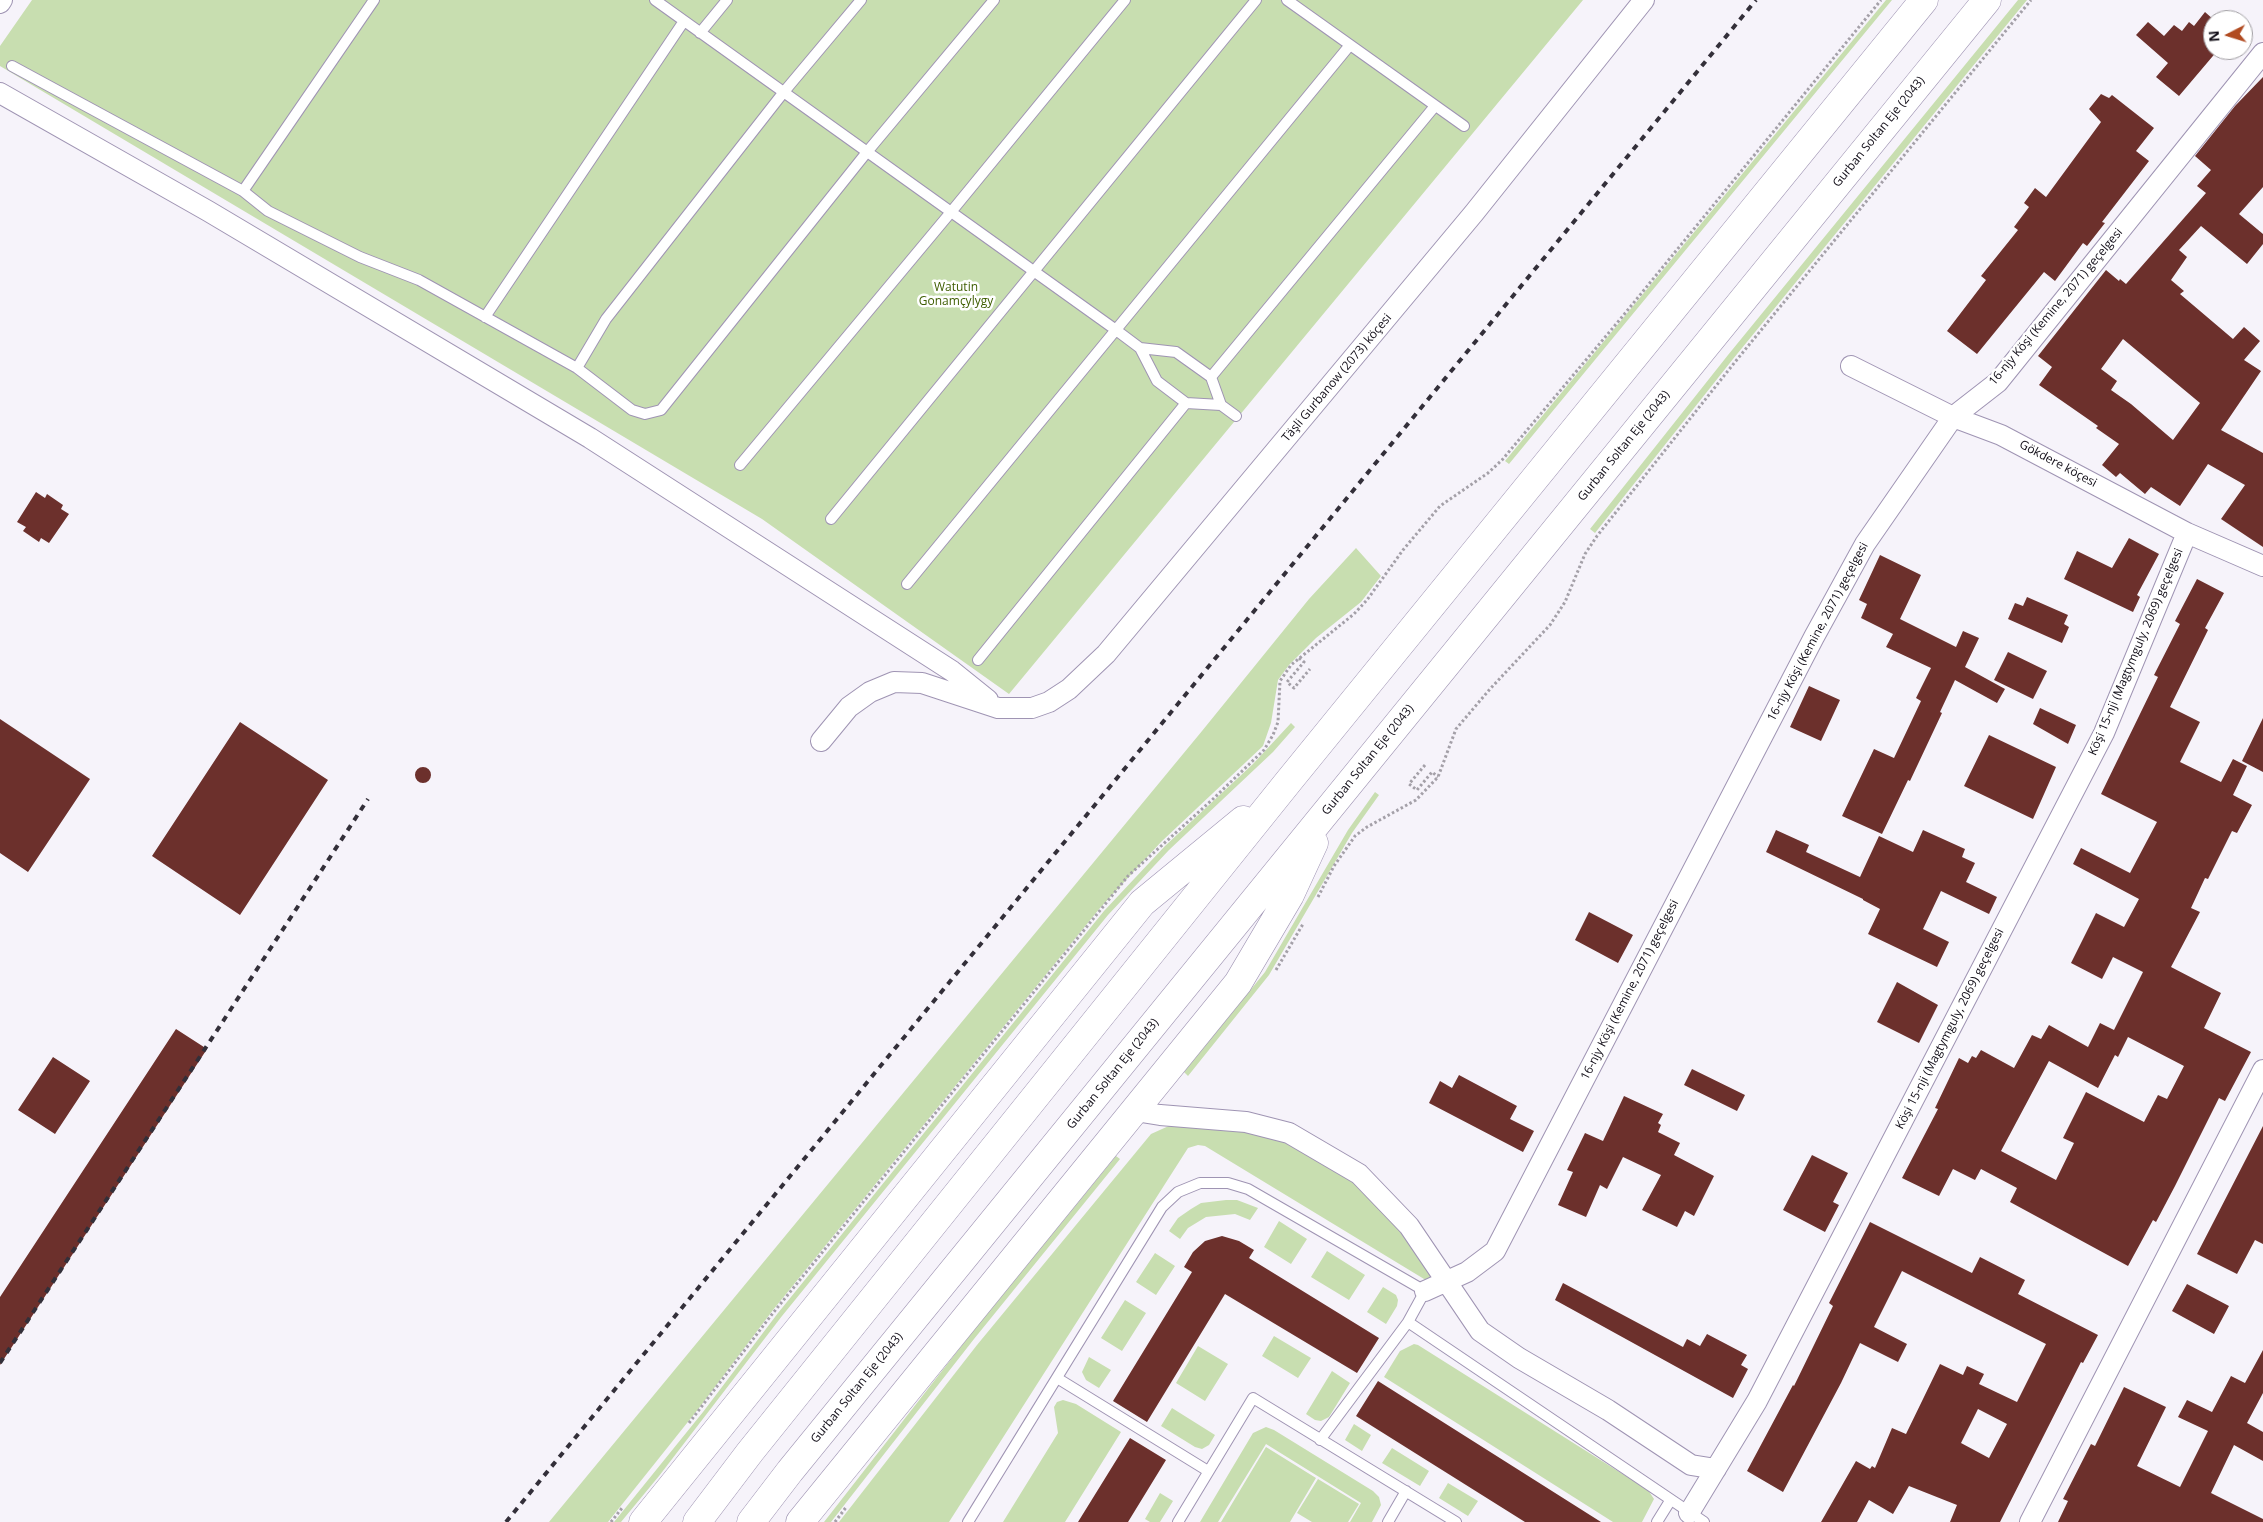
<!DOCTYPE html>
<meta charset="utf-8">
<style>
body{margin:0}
#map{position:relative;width:2263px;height:1522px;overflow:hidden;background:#f6f3fa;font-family:"Open Sans",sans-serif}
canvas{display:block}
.north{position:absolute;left:2203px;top:10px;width:50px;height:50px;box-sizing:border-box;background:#fff;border:1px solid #a09ea2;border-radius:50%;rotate:265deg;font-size:14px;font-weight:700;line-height:20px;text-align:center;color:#110d17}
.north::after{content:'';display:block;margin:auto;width:18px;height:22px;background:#b14b21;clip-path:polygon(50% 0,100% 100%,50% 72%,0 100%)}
</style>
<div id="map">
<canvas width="2263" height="1522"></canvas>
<div class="north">N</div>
</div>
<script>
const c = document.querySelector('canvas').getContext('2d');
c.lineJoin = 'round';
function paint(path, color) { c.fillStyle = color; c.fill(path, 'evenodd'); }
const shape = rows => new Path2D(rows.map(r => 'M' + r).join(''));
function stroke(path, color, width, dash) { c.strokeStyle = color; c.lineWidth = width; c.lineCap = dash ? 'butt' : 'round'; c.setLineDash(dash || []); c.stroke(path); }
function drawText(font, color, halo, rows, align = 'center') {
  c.font = font + ' "Open Sans",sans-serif'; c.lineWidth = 5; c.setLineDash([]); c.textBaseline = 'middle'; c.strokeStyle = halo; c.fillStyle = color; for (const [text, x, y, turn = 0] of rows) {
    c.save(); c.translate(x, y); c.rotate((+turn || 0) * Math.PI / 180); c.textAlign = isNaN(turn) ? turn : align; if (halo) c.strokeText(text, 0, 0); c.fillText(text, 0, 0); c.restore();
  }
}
paint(shape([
 [32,0,1583,0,1009,694,762,519,0,66,0,46],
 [1886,0,1892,0,1509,464,1505,461],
 [2018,0,2027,0,1733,359,1595,533,1590,529,1728,355],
 [1356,548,1381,576,1361,602,1316,638,1289,665,1278,680,1271,723,1263,746,1161,842,1100,908,773,1310,699,1408,608,1522,549,1522,1202,731,1309,599],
 [1291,723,1295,727,1273,752,1169,850,1108,915,782,1316,659,1476,621,1522,614,1522,703,1412,778,1313,1104,911,1165,846,1253,764],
 [1375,792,1379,795,1352,833,1269,975,1188,1076,1184,1072,1265,972,1348,830],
 [1182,1120,1260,1124,1371,1193,1430,1266,1432,1280,1429,1282,1205,1146,1198,1145,1188,1148,949,1522,839,1522,977,1345,1151,1134],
 [1116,1156,1120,1159,974,1339,831,1522,824,1522,970,1335],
 [1226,1200,1237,1200,1258,1208,1250,1220,1235,1214,1206,1217,1188,1228,1180,1239,1169,1231,1178,1218,1191,1209,1201,1203],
 [1279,1221,1307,1239,1291,1264,1264,1247],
 [1327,1251,1365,1275,1349,1300,1311,1277],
 [1155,1253,1175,1266,1156,1295,1136,1282],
 [1383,1287,1396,1295,1398,1300,1397,1306,1386,1324,1367,1312],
 [1125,1300,1146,1313,1122,1351,1101,1338],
 [1274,1336,1311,1358,1298,1378,1262,1356],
 [1414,1344,1418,1345,1648,1490,1654,1499,1642,1522,1613,1522,1384,1377,1400,1351],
 [1198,1346,1228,1364,1205,1401,1176,1383],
 [1089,1357,1111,1370,1099,1388,1086,1380,1082,1372],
 [1332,1371,1350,1383,1329,1417,1321,1421,1315,1420,1306,1414],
 [1063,1400,1076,1404,1121,1432,1065,1522,1003,1522,1058,1433,1054,1407,1057,1402],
 [1172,1408,1215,1435,1209,1445,1202,1449,1195,1447,1161,1426],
 [1354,1424,1371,1435,1362,1451,1345,1440],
 [1266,1427,1274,1430,1373,1491,1379,1497,1381,1505,1372,1522,1350,1522,1361,1503,1266,1444,1218,1522,1200,1522,1253,1433],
 [1266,1447,1316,1478,1290,1522,1221,1522],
 [1392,1448,1429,1471,1420,1486,1382,1463],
 [1318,1479,1359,1504,1348,1522,1312,1522,1297,1513],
 [1448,1483,1478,1501,1468,1516,1439,1498],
 [1160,1493,1173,1501,1160,1522,1150,1522,1145,1519]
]), '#c8deb0');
paint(shape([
 [2205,12,2214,20,2213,50,2218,50,2179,96,2156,77,2168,63,2136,35,2148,22,2164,36,2174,25,2182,31,2189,22,2194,26],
 [2263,77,2263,187,2239,214,2263,234,2263,244,2247,264,2201,226,2179,250,2187,257,2171,280,2184,291,2180,294,2233,339,2244,327,2260,341,2244,360,2261,371,2221,430,2263,453,2263,547,2221,519,2245,485,2208,464,2180,506,2151,487,2145,494,2120,473,2116,477,2102,465,2119,444,2096,428,2098,426,2039,385,2052,367,2038,356,2106,270,2119,281,2120,279,2126,284,2206,193,2197,186,2211,170,2195,156,2235,106],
 [2123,339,2200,403,2173,440,2131,404,2111,390,2117,381,2101,369],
 [2101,94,2109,98,2112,95,2154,128,2136,151,2149,161,2102,222,2105,223,2087,246,2083,243,2055,281,2044,272,1977,354,1947,331,1986,280,1981,276,2018,230,2014,227,2029,207,2024,203,2035,188,2046,197,2101,122,2089,109],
 [36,492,45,498,47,494,63,505,61,509,69,514,49,543,41,538,39,542,23,531,26,527,17,522],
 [2129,538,2159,554,2137,595,2140,597,2133,612,2064,579,2077,551,2112,568],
 [1880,555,1921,575,1900,619,1956,647,1963,631,1979,638,1965,667,2005,689,1997,703,1955,680,1940,712,1942,713,1910,781,1908,780,1882,834,1842,816,1874,749,1894,758,1921,701,1916,698,1931,668,1886,647,1893,634,1861,618,1867,604,1859,600],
 [2197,579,2224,593,2205,628,2208,630,2170,707,2200,722,2180,762,2221,782,2233,759,2247,766,2233,795,2252,805,2237,833,2232,831,2208,879,2205,878,2191,908,2200,912,2171,967,2221,993,2204,1028,2251,1052,2225,1101,2219,1098,2175,1186,2156,1222,2153,1220,2128,1266,2010,1202,2017,1188,1981,1169,1975,1180,1953,1169,1939,1196,1902,1178,1938,1109,1935,1108,1959,1058,1968,1063,1972,1056,1976,1058,1981,1050,2014,1068,2032,1035,2041,1039,2049,1025,2088,1047,2100,1023,2114,1030,2143,972,2113,957,2102,979,2071,963,2096,913,2124,927,2139,899,2073,864,2081,848,2130,873,2157,822,2101,794,2158,677,2154,675,2180,624,2175,621],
 [2128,1037,2184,1066,2167,1099,2158,1095,2144,1122,2086,1092,2063,1138,2074,1143,2056,1180,2001,1151,2049,1061,2098,1088,2115,1055,2118,1057],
 [2027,597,2068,615,2064,624,2069,627,2062,643,2008,619,2015,603,2023,606],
 [2008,652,2047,671,2033,699,1994,680],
 [1809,686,1840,700,1821,741,1790,727],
 [2040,708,2076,725,2068,744,2033,724],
 [2263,718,2263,772,2242,761],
 [0,719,90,779,28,872,0,853],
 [240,722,328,780,240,915,152,856],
 [1989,735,2056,767,2033,819,1964,786],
 '415 775a8 8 0 1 1 16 0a8 8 0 1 1-16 0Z',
 [1776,830,1809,845,1806,852,1860,877,1879,836,1913,852,1923,830,1965,849,1962,857,1975,863,1966,882,1997,897,1989,914,1941,891,1923,929,1949,942,1937,967,1868,934,1880,909,1863,900,1863,899,1766,852],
 [1589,912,1633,935,1618,963,1575,940],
 [1897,982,1938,1005,1919,1043,1877,1022],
 [176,1029,207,1049,0,1365,0,1297],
 [53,1057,90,1081,55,1134,18,1110],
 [1692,1069,1745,1095,1737,1111,1684,1085],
 [1459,1075,1517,1106,1510,1119,1534,1131,1523,1152,1429,1103,1440,1081,1452,1088],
 [1624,1096,1663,1114,1658,1123,1661,1125,1658,1132,1680,1143,1674,1155,1714,1176,1694,1216,1685,1211,1677,1227,1642,1210,1661,1175,1623,1157,1607,1189,1600,1185,1586,1217,1558,1205,1573,1172,1567,1170,1585,1133,1603,1141],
 [2263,1126,2263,1244,2255,1240,2237,1274,2197,1254],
 [1812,1155,1848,1173,1833,1202,1839,1205,1825,1232,1783,1210],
 [1870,1222,1972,1273,1980,1257,2025,1280,2018,1294,2098,1335,2083,1363,2081,1362,2000,1522,1950,1522,1957,1505,1909,1486,1893,1514,1869,1500,1857,1522,1821,1522,1856,1461,1870,1469,1872,1466,1875,1468,1892,1428,1906,1434,1940,1364,1963,1375,1967,1366,1984,1374,1979,1384,2017,1402,2046,1344,1902,1271,1874,1327,1907,1344,1898,1362,1860,1343,1841,1383,1783,1492,1747,1471,1793,1385,1794,1386,1833,1306,1829,1303],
 [1978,1409,2007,1424,1989,1458,1961,1443],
 [1222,1236,1239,1241,1254,1250,1249,1258,1379,1338,1357,1373,1225,1294,1147,1422,1113,1401,1192,1272,1184,1267,1193,1252,1205,1241],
 [1563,1283,1683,1347,1687,1339,1700,1346,1707,1334,1747,1355,1741,1365,1748,1369,1733,1398,1555,1300],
 [2187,1284,2229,1306,2214,1334,2172,1311],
 [2263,1350,2263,1393,2247,1423,2263,1432,2263,1461,2234,1445,2211,1493,2263,1519,2263,1522,2058,1522,2068,1501,2063,1499,2091,1444,2095,1446,2124,1387,2166,1407,2137,1466,2180,1487,2208,1431,2178,1417,2187,1400,2212,1412,2231,1376,2245,1383],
 [1378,1381,1601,1522,1525,1522,1356,1416],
 [1130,1438,1166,1460,1128,1522,1078,1522]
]), '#6c302c');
const service = shape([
 [655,0,1116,330,1140,348,1157,381,1186,403,1221,405,1236,416],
 [1287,0,1464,126],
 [700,33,727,0],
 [12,66,243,191,268,211,360,257,419,280,577,368,632,410,645,414,661,410,867,152,994,0],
 [243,191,374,0],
 [485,317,684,21],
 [1140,348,1176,352,1211,377,1221,405],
 [577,368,606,319,783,93,861,0],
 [1211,377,1435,106],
 [740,465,951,212,1125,0],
 [831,519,1256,0],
 [907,584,1350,45],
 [978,660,1186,403],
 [1057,1378,1208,1471],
 [1320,1440,1408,1322],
 [968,1522,1162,1207,1178,1192,1200,1183,1228,1183,1248,1189,1425,1291,1408,1322,1704,1522],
 [1178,1522,1253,1398,1456,1522],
 [1388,1522,1406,1491],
 [1657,1522,1670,1501]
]);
const minor = shape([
 [0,3,2,0],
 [0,93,208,211,590,438,952,671,988,700],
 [1851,366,1953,417,2001,435,2187,533,2263,566],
 [821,741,849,707,870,692,894,682,922,683,998,708,1032,708,1049,702,1069,689,1106,654,1474,213,1644,0],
 [1135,1111,1160,1115,1246,1122,1289,1133,1359,1174,1409,1226,1480,1331,1519,1358,1608,1410,1691,1465,1716,1469],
 [1425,1291,1467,1272,1495,1251,1814,637,1865,544,1953,417,1998,382,2263,53],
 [1689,1513,1757,1401,2104,733,2187,533],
 [2030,1522,2263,1070]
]);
const trunk = shape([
 [643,1522,1142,903,1243,820],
 [697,1522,750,1452,1288,782,1924,0],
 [751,1522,790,1471,1987,0],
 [800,1522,1238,983,1290,895,1314,843]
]);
stroke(service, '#9f94b3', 12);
stroke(minor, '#9f94b3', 22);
stroke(trunk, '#9f94b3', 29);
stroke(shape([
 [1299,658,1304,662,1287,682,1294,688,1310,669],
 [1425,765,1409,784,1417,790,1432,772,1438,777],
 [1318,897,1334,866,1355,836,1367,827,1416,800,1438,777,1456,729,1490,689,1550,625,1565,602,1585,554,1597,536,1735,362,2031,0],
 [1276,970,1303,924],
 [689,1423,773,1313,1128,876,1213,799,1264,750,1273,735,1278,722,1280,681,1291,665,1354,614,1367,600,1403,550,1440,506,1488,473,1502,460,1622,317,1881,0],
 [611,1522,622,1508],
 [835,1522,847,1506]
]), '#a4a0a8', 3, [2.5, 2.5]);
stroke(service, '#fff', 10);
stroke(minor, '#fff', 20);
stroke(trunk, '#fff', 28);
stroke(shape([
 [0,1363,368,799],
 [506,1522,1756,0]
]), '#332f39', 4, [6, 6]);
drawText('12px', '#110d17', '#fff', [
 ["Gurban Soltan Eje (2043)",1879,132,-51],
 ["16-njy Köşi (Kemine, 2071) geçelgesi",2056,307,-50],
 ["Täşli Gurbanow (2073) köçesi",1337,378,-50],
 ["Gurban Soltan Eje (2043)",1624,446,-51],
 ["Gökdere köçesi",2058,464,28],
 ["16-njy Köşi (Kemine, 2071) geçelgesi",1818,632,-62],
 ["Köşi 15-nji (Magtymguly, 2069) geçelgesi",2136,652,-67],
 ["Gurban Soltan Eje (2043)",1368,760,-51],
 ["16-njy Köşi (Kemine, 2071) geçelgesi",1630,990,-63],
 ["Köşi 15-nji (Magtymguly, 2069) geçelgesi",1950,1029,-63],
 ["Gurban Soltan Eje (2043)",1113,1074,-51],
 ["Gurban Soltan Eje (2043)",857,1388,-51]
]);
drawText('12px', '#3e5d00', '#fff', [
 ["Watutin",956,288],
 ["Gonamçylygy",956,302]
]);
</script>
